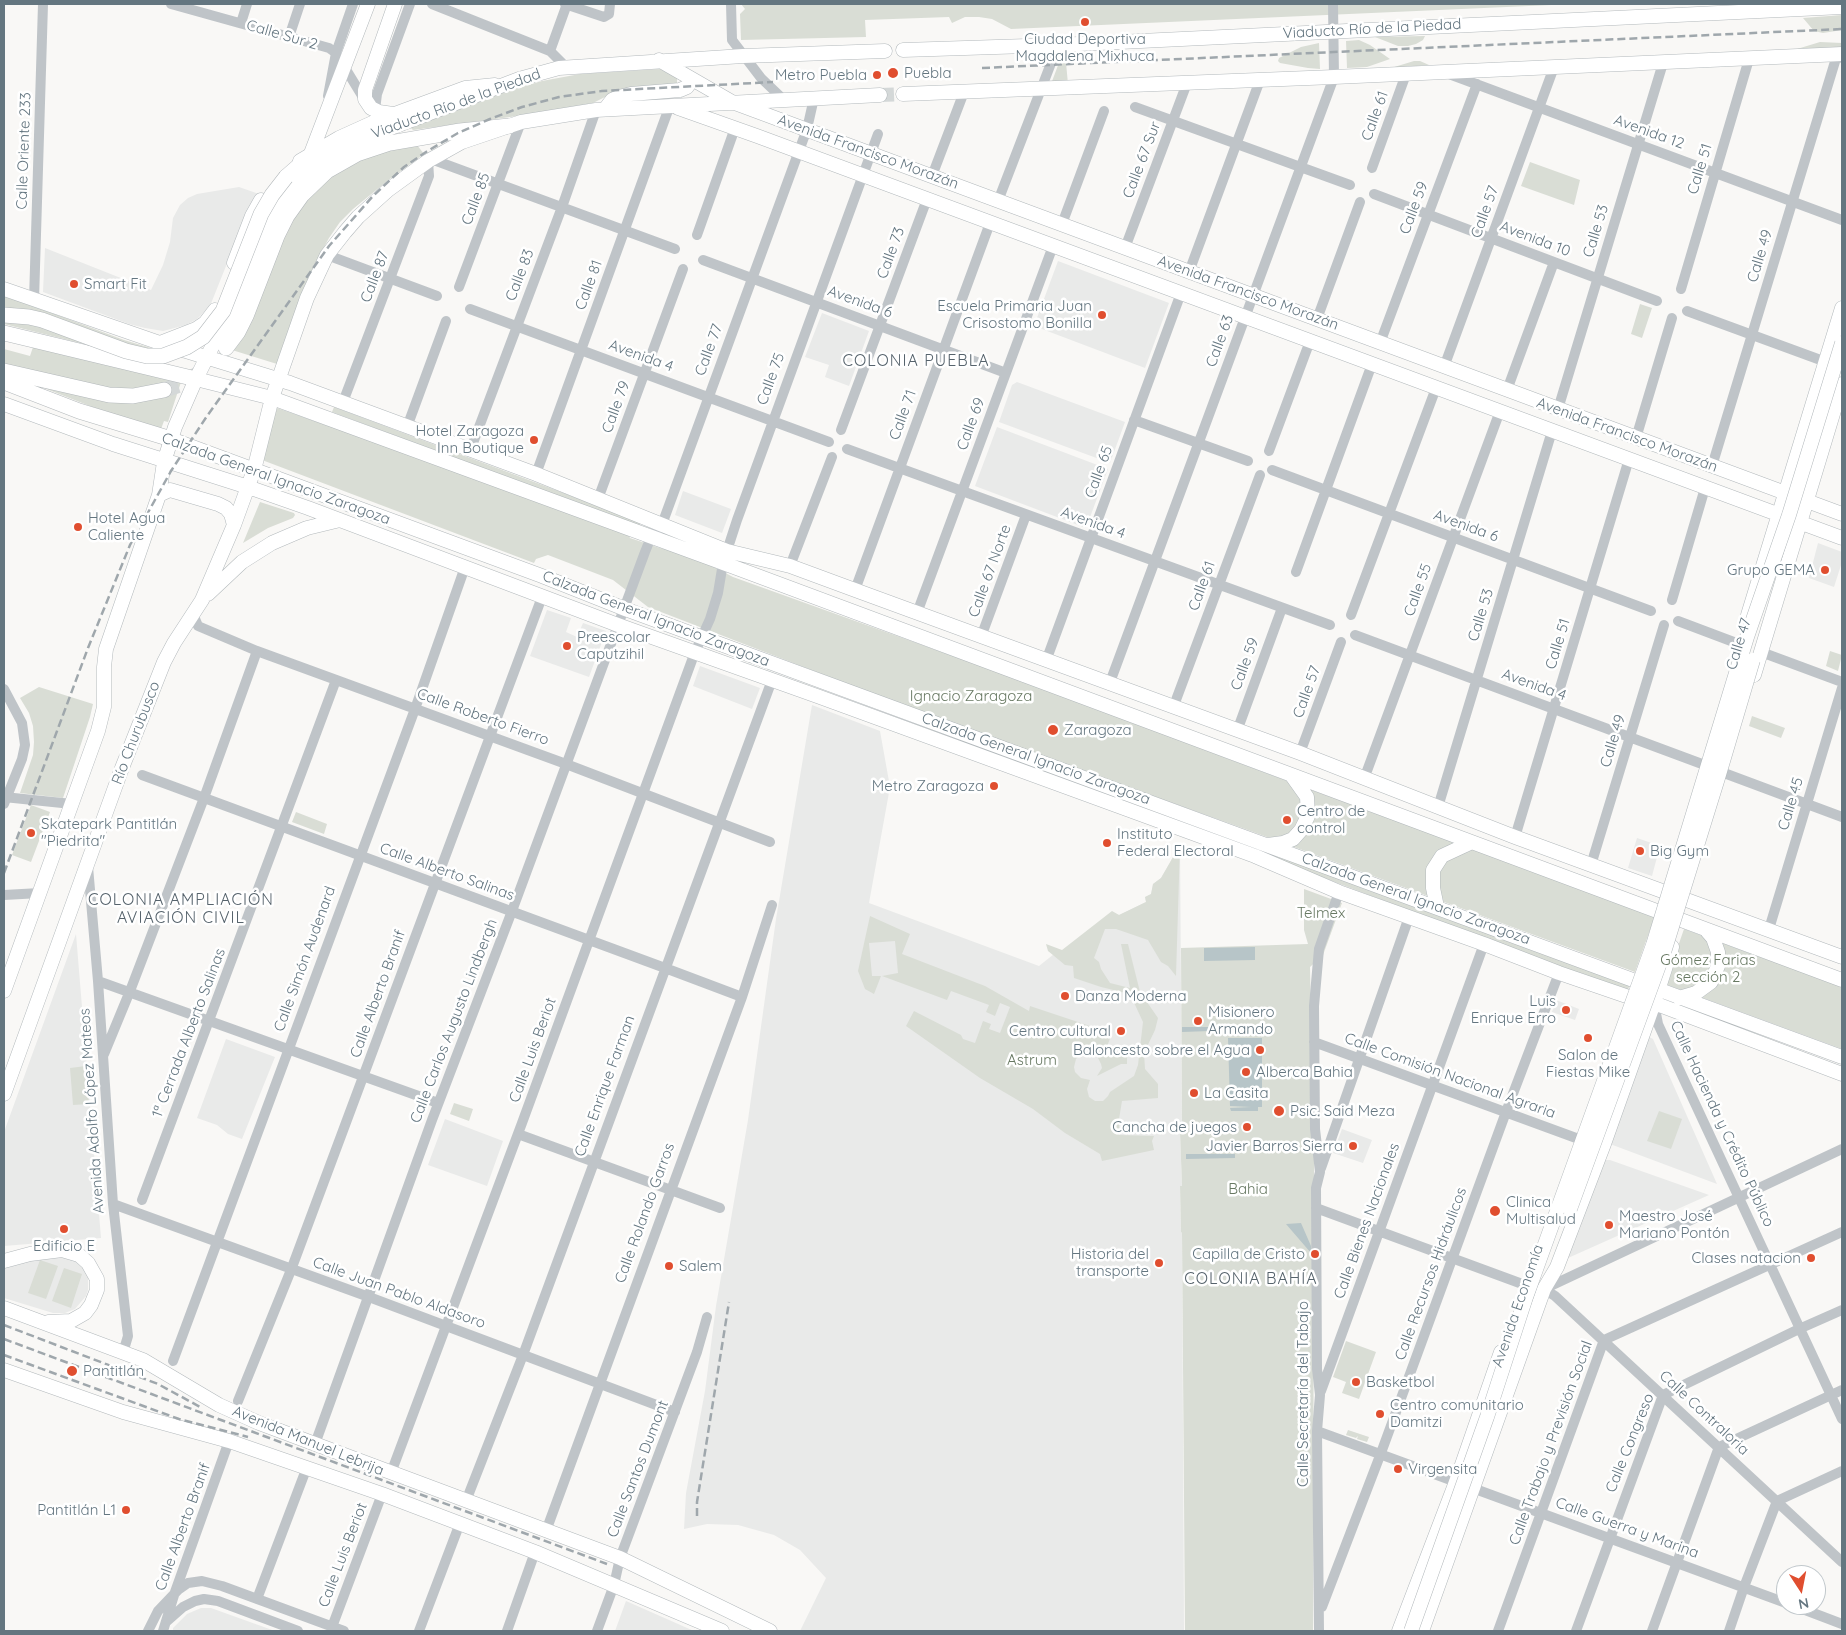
<!DOCTYPE html>
<meta charset="utf-8">
<style>
body{margin:0}
#map{position:relative;width:1846px;height:1635px;overflow:hidden;background:#f9f8f6;font-family:Quicksand,sans-serif}
canvas{display:block}
.frame{position:absolute;inset:0;border:5px solid #647680;pointer-events:none}
.north{position:absolute;left:1776px;top:1565px;width:50px;height:50px;box-sizing:border-box;background:#fff;border:1px solid #c1c8cc;border-radius:50%;rotate:169deg;font-size:14px;font-weight:700;line-height:20px;text-align:center;color:#647680}
.north::after{content:'';display:block;margin:auto;width:18px;height:22px;background:#e04e2f;clip-path:polygon(50% 0,100% 100%,50% 72%,0 100%)}
</style>
<div id="map">
<canvas width="1846" height="1635"></canvas>
<div class="frame"></div>
<div class="north">N</div>
</div>
<script>
const c = document.querySelector('canvas').getContext('2d');
c.lineJoin = 'round';
function paint(path, color) { c.fillStyle = color; c.fill(path, 'evenodd'); }
const shape = rows => new Path2D(rows.map(r => 'M' + r).join(''));
function stroke(path, color, width, dash) { c.strokeStyle = color; c.lineWidth = width; c.lineCap = dash ? 'butt' : 'round'; c.setLineDash(dash || []); c.stroke(path); }
function drawText(font, color, halo, rows, align = 'center') {
  c.font = font + ' Quicksand,sans-serif'; c.lineWidth = 5; c.setLineDash([]); c.textBaseline = 'middle'; c.strokeStyle = halo; c.fillStyle = color; for (const [text, x, y, turn = 0] of rows) {
    c.save(); c.translate(x, y); c.rotate((+turn || 0) * Math.PI / 180); c.textAlign = isNaN(turn) ? turn : align; if (halo) c.strokeText(text, 0, 0); c.fillText(text, 0, 0); c.restore();
  }
}
paint(shape([
 [239,187,259,194,258,196,256,195,250,206,210,306,197,319,186,325,163,331,145,328,129,324,43,292,45,248,151,290,163,265,170,242,173,218,180,205,188,198,197,194],
 [1058,261,1169,303,1145,368,1034,326],
 [822,313,869,331,849,386,825,377,829,365,805,357],
 [1017,382,1125,422,1110,463,999,422,1012,385],
 [997,427,1108,469,1086,528,975,486],
 [683,491,731,509,722,533,675,515],
 [1818,543,1842,552,1842,562,1834,587,1809,578],
 [547,610,571,618,566,632,577,637,583,623,606,631,589,677,530,656],
 [700,666,760,688,752,709,693,686],
 [812,705,880,731,890,787,869,903,1039,966,1059,950,1063,950,1112,912,1119,915,1146,902,1145,897,1151,894,1153,884,1161,878,1180,845,1182,1132,1180,1132,1182,1186,1180,1186,1181,1232,1182,1233,1184,1631,800,1631,826,1578,800,1550,774,1535,738,1525,707,1524,684,1529,686,1493,705,1391,716,1306,748,1120,776,919],
 [1637,838,1660,846,1652,876,1628,868],
 [76,934,101,1238,4,1246,4,1132],
 [1556,1000,1579,1009,1575,1020,1552,1012],
 [1649,1037,1653,1039,1717,1184,1610,1144],
 [226,1039,275,1057,242,1139,228,1134,217,1125,197,1118],
 [445,1119,503,1141,487,1186,428,1165],
 [1342,1129,1372,1140,1363,1163,1333,1153],
 [1604,1160,1610,1160,1709,1195,1568,1258,1565,1256],
 [62,1254,81,1264,88,1277,88,1290,86,1296,75,1309,65,1313,53,1313,4,1298,4,1267],
 [626,1601,694,1631,615,1631],
 [201,1608,211,1608,275,1631,173,1631,173,1628,187,1614]
]), '#e9eae9');
paint(shape([
 [741,4,1574,4,1011,29,992,19,979,17,965,17,952,23,949,17,865,20,866,37,741,40,740,14,745,9],
 [1842,15,1842,30,1823,33,1814,31,1803,18],
 [1425,36,1423,40,1416,44,1408,46,1398,46,1375,37],
 [1359,40,1370,45,1390,59,1367,67,1347,68,1346,41],
 [1820,42,1842,43,1842,48,1797,49],
 [1319,43,1320,69,1308,68,1280,63,1278,61,1279,58,1301,47],
 [1063,52,1065,52,1068,84,1051,84],
 [1414,61,1420,61,1429,65,1391,68],
 [660,69,677,77,677,83,613,93,593,103,525,115,413,130,410,127,506,91,542,81,580,74],
 [417,145,424,154,391,178,353,209,340,222,329,238,316,262,277,364,232,350,296,209,325,178,362,156],
 [1530,162,1580,180,1574,205,1521,186],
 [4,295,124,340,168,353,166,360,164,364,4,324],
 [1640,304,1652,308,1642,338,1631,334],
 [33,347,181,382,168,422,164,421,161,429,95,408,36,385,166,395,177,391,159,384,140,388,114,389,4,364,4,349,30,356],
 [334,407,641,522,639,527,332,412],
 [277,408,626,529,630,538,660,548,687,553,733,577,1014,678,1306,788,1656,913,1635,972,1245,829,949,723,648,607,613,580,548,555,536,559,534,563,262,460],
 [260,502,294,513,295,515,293,518,268,528,243,543],
 [1830,651,1842,655,1838,671,1826,666],
 [39,687,93,704,90,717,63,798,20,793,33,755,34,742,33,726,29,713,20,698],
 [1752,716,1785,728,1781,738,1749,726],
 [31,805,50,812,31,862,12,855],
 [296,812,327,824,324,834,292,822],
 [1209,830,1630,985,1629,987,1628,990,1566,970,1319,876,1198,833],
 [1180,845,1176,976,1168,966,1161,962,1148,940,1116,929,1105,929,1094,958,1099,962,1101,969,1110,983,1130,988,1121,944,1128,944,1140,992,1158,1018,1155,1030,1144,1053,1145,1069,1158,1084,1158,1098,1122,1101,1119,1119,1119,1135,1154,1136,1152,1141,1154,1150,1102,1161,1100,1154,1065,1133,1033,1109,980,1078,906,1026,914,1011,961,1035,963,1039,975,1043,983,1021,991,1024,989,1029,1000,1033,1010,1007,1000,1003,995,1016,986,1012,989,1005,951,991,947,1000,882,976,898,973,895,941,869,943,872,976,881,976,874,994,865,989,858,971,870,916,910,934,902,954,985,986,1029,1011,1030,1006,1087,1025,1111,1036,1106,1049,1127,1057,1127,1064,1121,1064,1097,1076,1102,1068,1101,1064,1097,1056,1088,1053,1080,1055,1076,1059,1074,1067,1075,1072,1081,1078,1090,1080,1087,1089,1089,1097,1095,1101,1103,1101,1108,1096,1110,1092,1134,1076,1138,1065,1143,1022,1130,994,1101,987,1074,978,1073,966,1065,965,1059,960,1048,951,1046,944,1062,950,1112,911,1119,915,1146,902,1145,897,1151,894,1153,884,1161,878],
 [1304,889,1342,903,1323,955,1310,967,1314,1159,1313,1631,1185,1631,1182,1233,1181,1232,1180,1186,1182,1186,1180,1132,1182,1132,1181,948,1308,944,1304,930],
 [1684,929,1842,987,1842,1049,1665,984],
 [86,1066,89,1104,73,1105,70,1068],
 [454,1103,473,1109,469,1121,450,1114],
 [1659,1111,1682,1119,1671,1149,1647,1141],
 [40,1260,58,1266,46,1299,28,1293],
 [64,1268,82,1274,71,1308,52,1301],
 [1346,1341,1376,1352,1359,1399,1342,1393,1346,1382,1333,1377],
 [1348,1430,1369,1437,1367,1442,1357,1439,1358,1436,1356,1438,1346,1435]
]), '#d9ddd5');
paint(shape([
 [1255,947,1255,960,1204,961,1204,948],
 [1182,1027,1210,1027,1210,1031,1182,1032],
 [1228,1038,1262,1038,1262,1107,1258,1107,1258,1111,1231,1111,1230,1108,1251,1107,1230,1106],
 [1186,1154,1235,1154,1235,1158,1186,1159],
 [1301,1223,1311,1246,1311,1253,1286,1224]
]), '#b7c5c8');
stroke(shape([
 [880,95,903,94]
]), '#d4d8d8', 14, [14, 7]);
stroke(shape([
 [164,390,183,384,200,372]
]), '#d4d8d8', 15, [15, 8]);
const major = shape([
 [903,50,1058,45,1842,7],
 [659,60,732,102,1842,514],
 [903,94,1334,77,1842,54],
 [678,108,757,136,1842,538],
 [605,109,612,100,619,97,631,94,680,90,687,87,692,80],
 [393,114,379,112,371,108,365,99,365,90,395,4],
 [310,156,368,4],
 [300,161,339,138,381,119,465,88,495,85],
 [234,263,252,216,261,200],
 [4,289,160,343,290,383,536,474,727,551,790,566,855,590,1300,753,1515,837,1842,957],
 [160,343,196,329,205,323,215,310],
 [196,379,272,398,723,563,1842,980],
 [4,404,113,444,248,487,308,508,618,625,817,696,1255,856,1339,892,1484,944,1559,973,1629,997,1654,1003,1842,1074],
 [171,439,542,576,625,609,1842,1057],
 [159,495,170,490,218,504,226,508,231,514,234,525],
 [208,594,242,562,272,543,307,528,340,520],
 [1748,615,1842,308],
 [1754,675,1842,384],
 [1268,845,1283,843,1293,839,1301,830,1308,816,1307,797,1292,776],
 [1437,907,1433,888,1433,870,1442,856,1470,843],
 [4,991,98,731,104,707,104,667,106,649,159,495,164,462,175,427,196,379,212,347,226,329,234,315,274,216,306,174,326,157,367,137,519,79,559,68,743,56,885,51],
 [1679,998,1696,993,1711,982,1718,966,1718,952,1713,938,1707,931],
 [4,1094,122,768,164,662,174,643,202,600,234,525,254,470,272,398,307,298,327,255,345,232,358,217,388,190,428,161,462,142,521,122,596,110,880,95],
 [4,1261,30,1254,62,1250,79,1255,88,1263,97,1279,97,1290,91,1305,85,1313,71,1321,48,1322],
 [4,1308,143,1360,219,1405,259,1423,620,1558,770,1631],
 [4,1370,123,1412,229,1441,382,1494,535,1552,722,1631],
 [1399,1631,1456,1482,1501,1352],
 [1422,1631,1544,1289,1557,1267,1604,1144,1654,1003,1672,947]
]);
const highway = shape([
 [286,177,310,156],
 [4,333,196,379],
 [226,348,238,332,246,316,277,236,287,216,302,195,327,171,357,154,390,143,460,131,509,126],
 [4,371,109,395,133,396,164,390],
 [4,382,79,411,171,439]
]);
stroke(major, '#b3b9bc', 15);
stroke(highway, '#b3b8bb', 16);
stroke(shape([
 [171,4,329,48,336,53,364,99],
 [432,4,550,51,566,67],
 [565,4,604,17,609,14,610,4],
 [731,4,732,40,761,78,784,100],
 [241,23,247,4],
 [289,37,300,4],
 [550,51,567,4],
 [1449,74,1842,220],
 [328,96,336,53,353,4],
 [1135,107,1350,185],
 [375,110,377,94,410,4],
 [431,159,675,249],
 [1372,168,1406,74],
 [932,176,964,92],
 [1374,194,1657,301],
 [998,201,1058,45],
 [1062,224,1104,111],
 [697,235,735,128],
 [1125,248,1187,83],
 [327,255,437,296],
 [703,260,1006,373],
 [1189,272,1260,80],
 [459,287,521,122],
 [1681,289,1749,59],
 [34,300,43,4],
 [470,309,829,442],
 [1687,311,1826,362],
 [1317,319,1360,202],
 [1380,343,1477,84],
 [1444,367,1554,67],
 [1507,390,1554,262],
 [343,402,429,176,428,161],
 [1558,409,1663,63],
 [1134,420,1248,461],
 [407,427,446,321],
 [841,430,927,199],
 [1636,438,1672,318],
 [847,449,1330,625],
 [470,451,562,207,596,110],
 [1269,451,1310,341],
 [1712,466,1837,55,1842,58],
 [1272,470,1651,611],
 [536,474,670,105],
 [598,499,683,269],
 [790,566,832,457],
 [1296,572,1372,364],
 [855,590,990,223],
 [1672,600,1705,488],
 [917,613,1053,246],
 [193,614,198,626,257,651,566,764,770,842],
 [1351,615,1436,388],
 [1678,621,1739,644],
 [1355,635,1702,764],
 [981,637,1026,515],
 [1761,652,1842,682],
 [1046,661,1181,293],
 [1109,685,1334,77,1333,4],
 [4,689,22,723,25,745,22,759,4,804],
 [1173,708,1260,475],
 [1237,731,1282,608],
 [1300,753,1341,642],
 [1724,773,1842,817],
 [142,775,665,968,742,997],
 [1364,779,1500,411],
 [4,797,72,804],
 [1438,807,1552,431],
 [1515,837,1629,459],
 [1591,865,1664,625],
 [88,867,98,981,113,1204,128,1336,125,1346,119,1351],
 [4,895,40,893],
 [1769,929,1842,688],
 [98,981,438,1103],
 [1654,1003,1658,1024,1842,1419],
 [1314,1042,1576,1138],
 [104,1054,130,991,204,798,257,651],
 [518,1134,720,1208],
 [1321,1168,1409,917],
 [142,1200,336,680],
 [113,1204,369,1297,675,1412],
 [1316,1208,1525,1285,1544,1289,1555,1296,1842,1562],
 [1544,1289,1842,1149],
 [173,1361,415,709,465,567],
 [1321,1391,1484,944],
 [238,1401,291,1270,542,597],
 [1317,1431,1786,1603],
 [315,1444,432,1120,512,911,645,552,651,537,661,526,664,519,807,129,814,98],
 [391,1473,522,1123,695,652,710,619,718,593,723,563,737,520,878,134],
 [466,1501,523,1355,772,680],
 [546,1531,742,997,772,905],
 [257,1599,307,1467],
 [1792,1605,1842,1624],
 [1322,1607,1381,1453,1506,1112,1559,973],
 [166,1622,183,1607,195,1601,204,1599,218,1601,298,1631],
 [332,1627,382,1494],
 [148,1631,158,1611,178,1590,188,1583,202,1581,222,1586,344,1631],
 [163,1631,175,1592,229,1441],
 [419,1631,460,1523],
 [507,1631,535,1552],
 [597,1631,614,1585,620,1558,697,1352,707,1317],
 [1319,1631,1317,1431,1320,1395,1317,1369,1316,1188,1320,1172,1315,1129,1314,1006,1319,949,1339,892],
 [1498,1631,1604,1340,1842,1232],
 [1576,1631,1663,1395,1799,1329,1842,1310],
 [1652,1631,1719,1447,1842,1390],
 [1729,1631,1744,1587,1777,1501,1842,1471]
]), '#bfc4c8', 10);
stroke(major, '#fff', 14);
stroke(highway, '#fff', 15);
stroke(shape([
 [982,68,1842,29],
 [4,873,88,648,130,545,171,471,207,416,329,246,373,196,404,167,426,152,458,133,490,119,522,107,559,97,602,91,773,82],
 [4,1325,158,1384,202,1408],
 [4,1339,607,1564],
 [4,1355,179,1419,248,1437],
 [697,1516,697,1502,729,1302]
]), '#9fa7ac', 2.5, [8, 4]);
const majorBridge = shape([
 [1570,1209,1665,949,1718,778,1753,660],
 [1411,1631,1487,1417,1526,1297,1653,945,1747,637,1789,515,1842,343]
]);
const highwayBridge = shape([
 [4,315,29,317,42,320,126,351,147,356,163,356,187,347,203,337,223,311,261,214,272,195,286,177]
]);
stroke(majorBridge, '#b3b9bc', 15, []);
stroke(highwayBridge, '#b3b8bb', 16, []);
stroke(majorBridge, '#fff', 14);
stroke(highwayBridge, '#fff', 15);
for (const [x, y, r, color] of [
 [1085,22,5,"#e04e2f"],
 [893,73,6,"#e04e2f"],
 [877,75,5,"#e04e2f"],
 [74,284,5,"#e04e2f"],
 [1102,315,5,"#e04e2f"],
 [534,440,5,"#e04e2f"],
 [78,527,5,"#e04e2f"],
 [1825,570,5,"#e04e2f"],
 [567,646,5,"#e04e2f"],
 [1053,730,6,"#e04e2f"],
 [994,786,5,"#e04e2f"],
 [1287,820,5,"#e04e2f"],
 [31,833,5,"#e04e2f"],
 [1107,843,5,"#e04e2f"],
 [1640,851,5,"#e04e2f"],
 [1065,996,5,"#e04e2f"],
 [1566,1010,5,"#e04e2f"],
 [1198,1021,5,"#e04e2f"],
 [1121,1031,5,"#e04e2f"],
 [1588,1038,5,"#e04e2f"],
 [1260,1050,5,"#e04e2f"],
 [1246,1072,5,"#e04e2f"],
 [1194,1093,5,"#e04e2f"],
 [1279,1111,6,"#e04e2f"],
 [1247,1127,5,"#e04e2f"],
 [1353,1146,5,"#e04e2f"],
 [1495,1211,6,"#e04e2f"],
 [1609,1225,5,"#e04e2f"],
 [64,1229,5,"#e04e2f"],
 [1315,1254,5,"#e04e2f"],
 [1811,1258,5,"#e04e2f"],
 [1159,1263,5,"#e04e2f"],
 [669,1266,5,"#e04e2f"],
 [72,1371,6,"#e04e2f"],
 [1356,1382,5,"#e04e2f"],
 [1380,1414,5,"#e04e2f"],
 [1398,1469,5,"#e04e2f"],
 [126,1510,5,"#e04e2f"]
]) { const dot = new Path2D(); dot.arc(x, y, r, 0, 2 * Math.PI); c.fillStyle = color; c.fill(dot); stroke(dot, '#fff', 2); }
drawText('15px', '#647680', '#fff', [
 ["Viaducto Río de la Piedad",1372,29,-3],
 ["Calle Sur 2",282,35,16],
 ["Viaducto Río de la Piedad",456,104,-20],
 ["Calle 61",1375,116,-70],
 ["Avenida 12",1649,132,20],
 ["Calle Oriente 233",24,151,-88],
 ["Avenida Francisco Morazán",868,152,20],
 ["Calle 67 Sur",1142,160,-69],
 ["Calle 51",1700,169,-73],
 ["Calle 85",476,199,-69],
 ["Calle 59",1414,208,-69],
 ["Calle 57",1485,212,-70],
 ["Calle 53",1596,231,-73],
 ["Avenida 10",1535,239,21],
 ["Calle 73",891,253,-70],
 ["Calle 49",1760,256,-73],
 ["Calle 83",520,275,-69],
 ["Calle 87",375,277,-69],
 ["Calle 81",589,285,-70],
 ["Avenida Francisco Morazán",1248,293,20],
 ["Avenida 6",860,302,20],
 ["Calle 63",1220,341,-70],
 ["Calle 77",709,350,-70],
 ["Avenida 4",641,356,20],
 ["Calle 75",771,379,-70],
 ["Calle 79",616,407,-70],
 ["Calle 71",903,415,-70],
 ["Calle 69",971,424,-70],
 ["Avenida Francisco Morazán",1627,435,20],
 ["Calle 65",1099,472,-70],
 ["Calzada General Ignacio Zaragoza",276,479,20],
 ["Avenida 4",1093,523,20],
 ["Avenida 6",1466,526,20],
 ["Calle 67 Norte",990,571,-70],
 ["Calle 61",1202,586,-70],
 ["Calle 55",1418,590,-70],
 ["Calle 53",1481,615,-73],
 ["Calzada General Ignacio Zaragoza",656,619,21],
 ["Calle 51",1558,644,-73],
 ["Calle 47",1739,644,-73],
 ["Calle 59",1245,664,-70],
 ["Avenida 4",1534,685,20],
 ["Calle 57",1307,692,-70],
 ["Calle Roberto Fierro",483,717,20],
 ["Río Churubusco",136,733,-69],
 ["Calle 49",1613,741,-73],
 ["Calzada General Ignacio Zaragoza",1036,759,20],
 ["Calle 45",1791,804,-73],
 ["Calle Alberto Salinas",447,872,20],
 ["Calzada General Ignacio Zaragoza",1416,899,20],
 ["Calle Simón Audenard",305,959,-70],
 ["Calle Alberto Branif",378,994,-70],
 ["Calle Carlos Augusto Lindbergh",454,1021,-69],
 ["1ª Cerrada Alberto Salinas",189,1033,-69],
 ["Calle Luis Beriot",533,1050,-70],
 ["Calle Comisión Nacional Agraria",1450,1076,20],
 ["Calle Enrique Farman",605,1086,-70],
 ["Avenida Adolfo López Mateos",92,1111,-94],
 ["Calle Hacienda y Crédito Público",1722,1124,65],
 ["Calle Rolando Garros",645,1213,-70],
 ["Calle Bienes Nacionales",1367,1221,-70],
 ["Calle Recursos Hidráulicos",1431,1274,-70],
 ["Calle Juan Pablo Aldasoro",399,1293,20],
 ["Avenida Economía",1518,1306,-71],
 ["Calle Secretaría del Tabajo",1303,1394,-90],
 ["Calle Contraloria",1704,1413,43],
 ["Avenida Manuel Lebrija",308,1441,22],
 ["Calle Trabajo y Previsión Social",1551,1443,-70],
 ["Calle Congreso",1630,1443,-68],
 ["Calle Santos Dumont",638,1469,-69],
 ["Calle Alberto Branif",183,1527,-70],
 ["Calle Guerra y Marina",1627,1528,20],
 ["Calle Luis Beriot",343,1555,-69]
]);
drawText('15px', '#647680', '#fff', [
 ["Ciudad Deportiva",1085,39,"center"],
 ["Magdalena Mixhuca",1085,56,"center"],
 ["Puebla",904,73],
 ["Metro Puebla",867,75,"right"],
 ["Smart Fit",84,284],
 ["Escuela Primaria Juan",1092,306,"right"],
 ["Crisostomo Bonilla",1092,323,"right"],
 ["Hotel Zaragoza",524,431,"right"],
 ["Inn Boutique",524,448,"right"],
 ["Hotel Agua",88,518],
 ["Caliente",88,535],
 ["Grupo GEMA",1815,570,"right"],
 ["Preescolar",577,637],
 ["Caputzihil",577,654],
 ["Zaragoza",1064,730],
 ["Metro Zaragoza",984,786,"right"],
 ["Centro de",1297,811],
 ["control",1297,828],
 ["Skatepark Pantitlán",41,824],
 ["\"Piedrita\"",41,841],
 ["Instituto",1117,834],
 ["Federal Electoral",1117,851],
 ["Big Gym",1650,851],
 ["Danza Moderna",1075,996],
 ["Luis",1556,1001,"right"],
 ["Enrique Erro",1556,1018,"right"],
 ["Misionero",1208,1012],
 ["Armando",1208,1029],
 ["Centro cultural",1111,1031,"right"],
 ["Baloncesto sobre el Agua",1250,1050,"right"],
 ["Salon de",1588,1055,"center"],
 ["Fiestas Mike",1588,1072,"center"],
 ["Alberca Bahia",1256,1072],
 ["La Casita",1204,1093],
 ["Psic. Said Meza",1290,1111],
 ["Cancha de juegos",1237,1127,"right"],
 ["Javier Barros Sierra",1343,1146,"right"],
 ["Clinica",1506,1202],
 ["Multisalud",1506,1219],
 ["Maestro José",1619,1216],
 ["Mariano Pontón",1619,1233],
 ["Edificio E",64,1246,"center"],
 ["Historia del",1149,1254,"right"],
 ["transporte",1149,1271,"right"],
 ["Capilla de Cristo",1305,1254,"right"],
 ["Clases natacion",1801,1258,"right"],
 ["Salem",679,1266],
 ["Pantitlán",83,1371],
 ["Basketbol",1366,1382],
 ["Centro comunitario",1390,1405],
 ["Damitzi",1390,1422],
 ["Virgensita",1408,1469],
 ["Pantitlán L1",116,1510,"right"]
], 'left');
drawText('15px', '#687963', '#fff', [
 ["Ignacio Zaragoza",971,696],
 ["Telmex",1321,913],
 ["Gómez Farias",1708,960],
 ["sección 2",1708,977],
 ["Astrum",1032,1060],
 ["Bahia",1248,1189]
]);
c.letterSpacing = '1px';
drawText('16px', '#56636c', '#fff', [
 ["COLONIA PUEBLA",916,361],
 ["COLONIA AMPLIACIÓN",181,900],
 ["AVIACIÓN CIVIL",181,918],
 ["COLONIA BAHÍA",1251,1279]
]);
c.letterSpacing = '0px';
</script>
